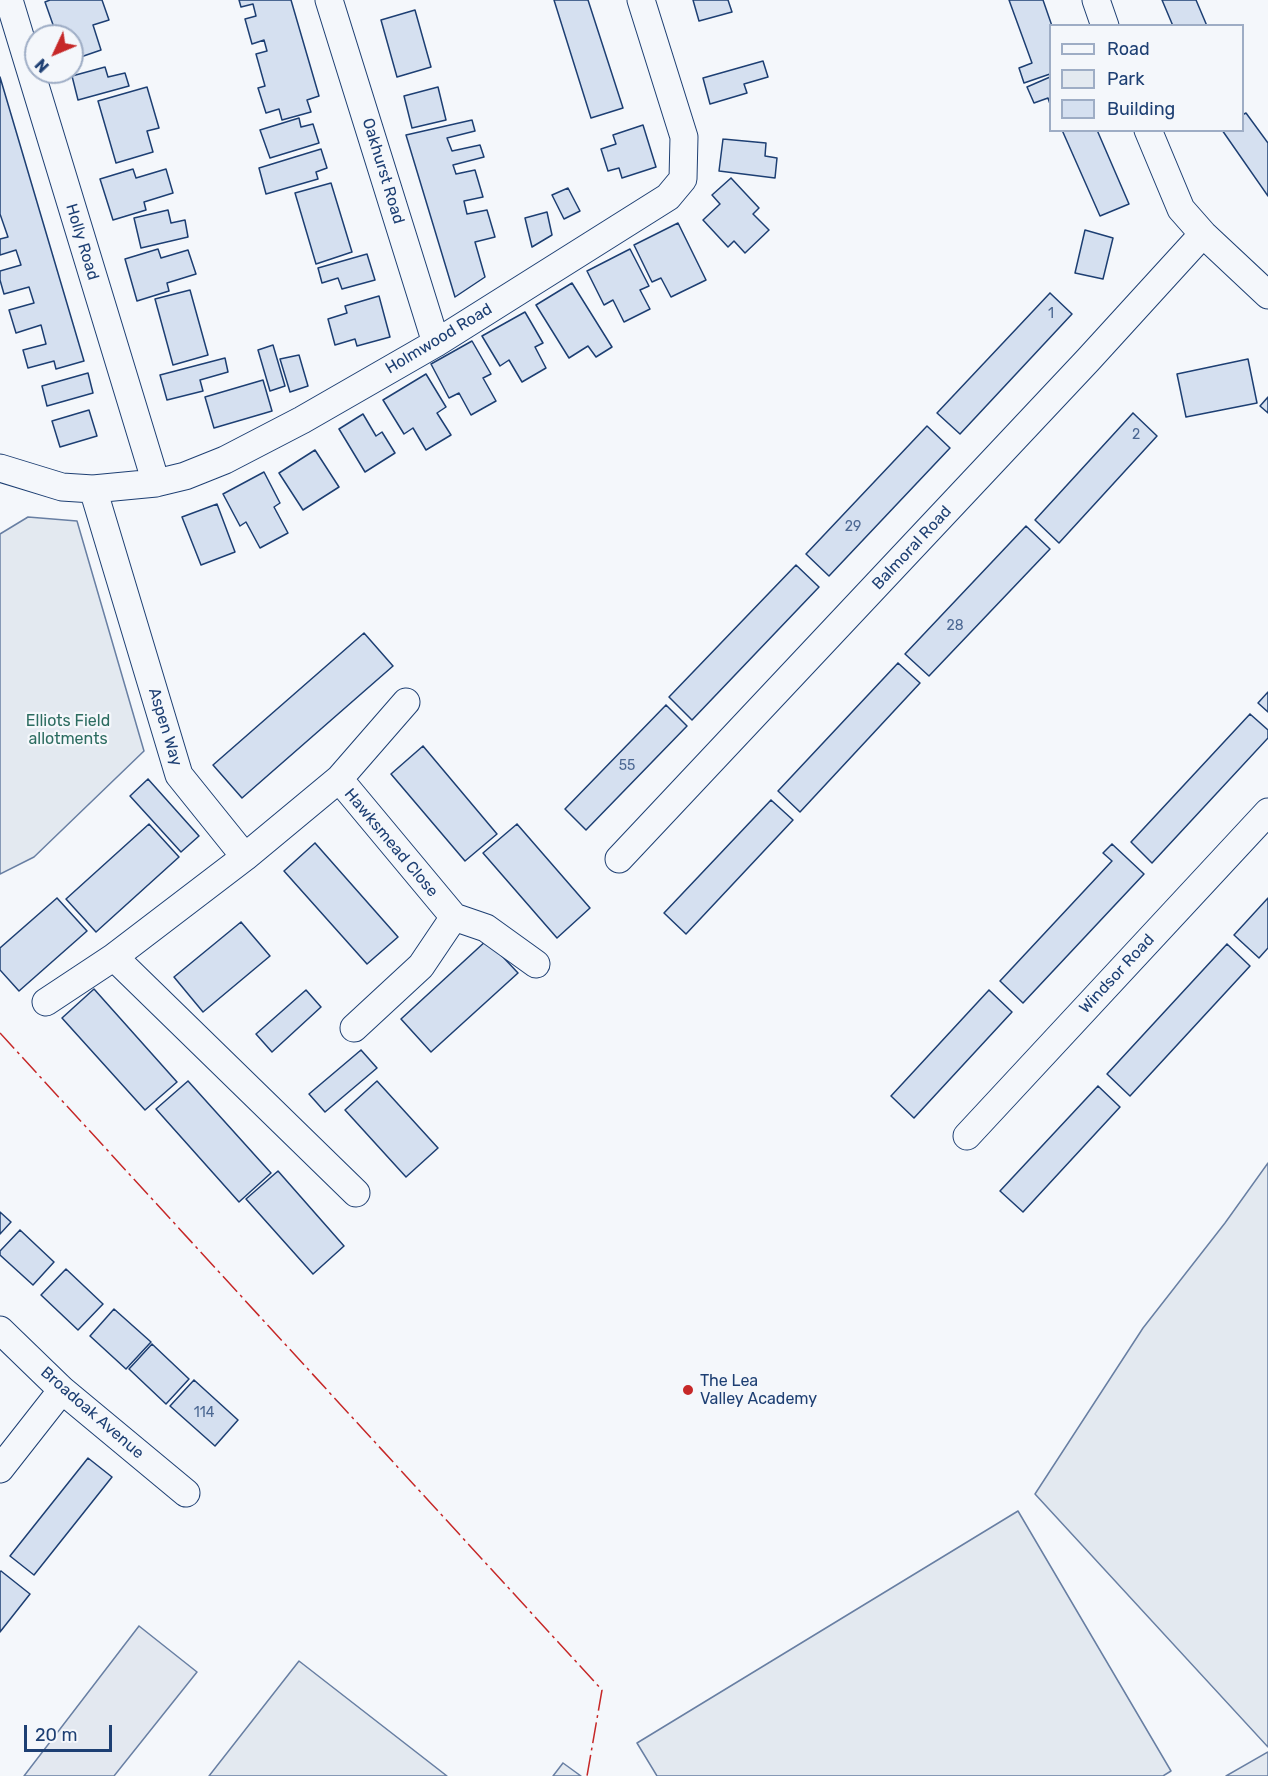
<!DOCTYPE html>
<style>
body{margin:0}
#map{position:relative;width:1268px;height:1776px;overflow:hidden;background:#f4f7fb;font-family:Rubik,sans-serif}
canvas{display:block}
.legend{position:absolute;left:1049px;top:24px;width:195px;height:108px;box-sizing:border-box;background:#f4f7fb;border:2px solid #9eadc5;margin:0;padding:8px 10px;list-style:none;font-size:18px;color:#1d3f73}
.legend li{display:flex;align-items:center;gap:12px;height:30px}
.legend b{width:30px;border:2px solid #9eadc5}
.north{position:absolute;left:24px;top:24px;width:60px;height:60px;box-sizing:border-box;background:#f4f7fb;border:2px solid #9eadc5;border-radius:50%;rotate:226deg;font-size:16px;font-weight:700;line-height:24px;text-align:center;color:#1d3f73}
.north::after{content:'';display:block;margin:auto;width:21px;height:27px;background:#c62828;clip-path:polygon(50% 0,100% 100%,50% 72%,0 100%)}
.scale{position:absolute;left:24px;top:1725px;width:88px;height:27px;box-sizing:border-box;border:3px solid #1d3f73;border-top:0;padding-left:8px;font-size:18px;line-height:21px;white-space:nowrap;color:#1d3f73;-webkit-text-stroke:4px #f4f7fb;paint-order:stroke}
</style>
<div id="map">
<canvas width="1268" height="1776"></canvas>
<ul class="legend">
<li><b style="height:8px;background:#f4f7fb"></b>Road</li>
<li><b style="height:16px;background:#e3e9f0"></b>Park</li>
<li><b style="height:16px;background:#d5e0f0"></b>Building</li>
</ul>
<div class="north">N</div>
<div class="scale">20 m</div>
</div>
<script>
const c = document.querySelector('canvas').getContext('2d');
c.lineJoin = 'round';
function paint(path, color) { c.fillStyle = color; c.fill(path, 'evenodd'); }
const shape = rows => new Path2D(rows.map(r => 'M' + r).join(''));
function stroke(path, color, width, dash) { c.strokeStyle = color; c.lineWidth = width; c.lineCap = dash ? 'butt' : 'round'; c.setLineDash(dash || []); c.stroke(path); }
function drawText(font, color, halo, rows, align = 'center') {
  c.font = font + ' Rubik,sans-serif'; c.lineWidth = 4.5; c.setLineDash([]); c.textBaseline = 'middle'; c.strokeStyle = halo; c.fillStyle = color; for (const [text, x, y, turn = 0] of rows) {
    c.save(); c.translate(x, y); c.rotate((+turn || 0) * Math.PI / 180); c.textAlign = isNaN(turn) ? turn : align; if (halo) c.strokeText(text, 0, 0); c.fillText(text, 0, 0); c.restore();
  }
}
const green = shape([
 [28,517,77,521,144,751,34,857,0,874,0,534,28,517],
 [1268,1163,1268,1747,1035,1494,1143,1328,1225,1223,1268,1163],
 [1018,1511,1171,1771,1163,1776,657,1776,637,1743,1018,1511],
 [299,1661,447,1776,209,1776,299,1661],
 [1268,1752,1268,1776,1226,1776,1268,1752],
 [563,1763,581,1776,553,1776,563,1763]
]);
paint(green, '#e3e9f0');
stroke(green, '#687fa3', 1.5);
const parking = shape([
 [139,1626,197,1672,114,1776,24,1776,139,1626]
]);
paint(parking, '#e3e8f0');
stroke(parking, '#687fa3', 1.5);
const building = shape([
 [50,0,102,0,109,20,93,25,101,50,72,60,72,36,57,36,45,2,50,0],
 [239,0,291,0,319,96,307,100,311,112,282,120,279,109,266,113,258,88,265,86,256,54,267,51,264,40,252,44,245,19,256,16,253,4,241,7,239,0],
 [554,0,588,0,623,108,591,118,554,0],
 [693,0,728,0,732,12,699,21,693,0],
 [1009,0,1043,0,1052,26,1050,74,1024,83,1019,68,1032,63,1009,0],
 [1162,0,1196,0,1207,26,1173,26,1162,0],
 [415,10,431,67,397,77,381,20,415,10],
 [763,61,768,77,744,84,747,93,710,104,703,78,763,61],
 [105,67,108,77,125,73,129,86,78,100,72,76,105,67],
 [0,77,84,361,56,369,54,361,28,368,23,350,46,344,41,325,16,333,9,310,34,303,29,287,4,294,0,280,0,271,21,265,16,250,0,255,0,239,8,237,0,214,0,77],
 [1050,77,1050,104,1048,98,1034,103,1027,87,1050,77],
 [147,87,159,128,147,131,153,152,116,163,98,101,147,87],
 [438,87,446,120,412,128,404,96,438,87],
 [1246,113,1268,143,1268,196,1222,130,1242,130,1242,115,1246,113],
 [299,118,301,127,313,124,319,143,270,158,260,130,299,118],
 [472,120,475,131,447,138,452,151,480,145,484,157,453,165,456,174,475,170,483,197,464,201,467,214,487,210,495,237,475,242,485,277,455,297,406,135,472,120],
 [643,125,656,167,622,178,619,168,608,171,601,149,616,144,613,135,643,125],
 [1062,130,1097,130,1129,204,1100,216,1062,130],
 [723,139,766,143,765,156,777,158,775,178,719,171,723,139],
 [321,149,327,168,316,172,318,179,266,194,259,168,321,149],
 [133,169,136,178,166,169,173,193,144,202,146,210,113,220,100,179,133,169],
 [731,178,759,208,753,214,769,230,745,253,734,241,728,247,703,220,720,204,712,195,731,178],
 [331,183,352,252,316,264,295,193,331,183],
 [568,188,580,211,564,219,552,195,568,188],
 [168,210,171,223,185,220,188,237,141,248,134,218,168,210],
 [547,212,552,235,532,247,525,218,547,212],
 [678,223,706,280,671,297,661,278,652,282,634,245,678,223],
 [1085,230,1113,238,1103,279,1075,273,1085,230],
 [158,249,161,258,188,250,196,274,167,283,169,291,137,301,125,259,158,249],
 [630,249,649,286,640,290,650,309,624,322,613,300,604,305,587,271,630,249],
 [367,254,375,280,342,289,338,278,322,283,318,268,367,254],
 [572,283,612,347,596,357,588,346,569,358,536,305,572,283],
 [190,290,208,355,173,365,155,299,190,290],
 [1050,293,1072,314,960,434,937,413,1050,293],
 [379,296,390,337,357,346,355,339,335,345,328,319,347,313,345,306,379,296],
 [525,312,543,343,535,347,546,368,522,382,509,360,500,366,482,336,525,312],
 [472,341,491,374,483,378,496,401,471,415,459,393,449,398,431,364,472,341],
 [273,345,285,386,270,391,258,350,273,345],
 [299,355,308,386,290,392,280,359,299,355],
 [225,358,228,372,200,380,203,391,167,400,160,375,225,358],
 [1248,359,1257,403,1186,417,1177,374,1248,359],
 [88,373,93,393,47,406,42,386,88,373],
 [426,374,446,407,437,413,451,435,426,450,413,428,404,434,383,400,426,374],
 [263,380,272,411,214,428,205,397,263,380],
 [1268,397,1268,413,1260,406,1268,397],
 [89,410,97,436,60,447,52,421,89,410],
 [1133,413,1157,436,1059,543,1035,520,1133,413],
 [363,414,376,436,382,432,395,453,365,472,339,429,363,414],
 [927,426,950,448,829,576,806,554,927,426],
 [315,450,339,487,303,510,279,473,315,450],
 [264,472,280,503,274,507,288,533,260,548,246,522,240,526,223,494,264,472],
 [217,504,235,552,201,565,182,517,217,504],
 [1026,526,1050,549,929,676,905,654,1026,526],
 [796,565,819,587,692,720,669,697,796,565],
 [364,633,393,666,242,798,213,765,364,633],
 [898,663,920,683,800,812,778,791,898,663],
 [1268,692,1268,712,1258,703,1268,692],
 [666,705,687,726,586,830,565,809,666,705],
 [1250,714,1268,730,1268,738,1152,863,1131,842,1250,714],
 [423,746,497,834,465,861,391,774,423,746],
 [148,779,199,836,181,852,130,796,148,779],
 [771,800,793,820,686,934,664,913,771,800],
 [149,824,179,857,96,932,66,899,149,824],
 [517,824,590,908,557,938,483,853,517,824],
 [315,843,398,937,367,964,284,871,315,843],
 [1112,844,1144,874,1023,1003,1000,981,1112,861,1103,853,1112,844],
 [57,898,87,931,19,991,0,970,0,948,57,898],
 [1268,898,1268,948,1259,958,1234,935,1268,898],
 [241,922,270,956,203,1012,174,977,241,922],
 [487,940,518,973,431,1052,401,1019,487,940],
 [1227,944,1250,966,1130,1096,1107,1074,1227,944],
 [94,989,177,1082,145,1110,62,1018,94,989],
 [306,990,321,1007,272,1052,256,1034,306,990],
 [989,990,1012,1012,914,1118,891,1096,989,990],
 [361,1050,377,1068,325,1112,309,1094,361,1050],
 [188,1081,271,1173,239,1202,156,1109,188,1081],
 [377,1081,438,1148,406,1177,345,1110,377,1081],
 [1098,1086,1120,1107,1023,1212,1000,1191,1098,1086],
 [278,1171,344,1246,313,1274,246,1199,278,1171],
 [0,1212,11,1222,0,1234,0,1212],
 [20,1230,54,1262,33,1285,0,1255,0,1251,20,1230],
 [66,1269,103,1304,78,1330,41,1295,66,1269],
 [114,1309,151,1342,126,1369,90,1336,114,1309],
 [152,1344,189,1379,166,1404,129,1369,152,1344],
 [194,1380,238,1420,215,1446,170,1406,194,1380],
 [88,1458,112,1477,34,1575,10,1556,88,1458],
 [1,1571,30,1594,0,1632,0,1572,1,1571]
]);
paint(building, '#d5e0f0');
stroke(building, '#1d3f73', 1.5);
const street = shape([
 [9,0,156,483],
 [329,0,436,343],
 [1096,0,1105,26],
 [1148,130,1181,209,1203,234,1268,295],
 [0,468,62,487,93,489,156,483,185,476,225,460,302,420,436,343,668,197,683,179,684,137,641,0],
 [93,489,179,775,245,857,114,957,356,1193],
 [339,779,406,702],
 [245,857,339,779,454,917,486,928,536,964],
 [619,859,1088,360,1203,234],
 [46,1002,114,957],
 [354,1028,421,966,454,917],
 [967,1136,1268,812],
 [0,1330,62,1390,186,1493],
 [0,1469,62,1390]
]);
stroke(street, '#1d3f73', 29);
stroke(street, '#f4f7fb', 27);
stroke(shape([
 [0,1033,602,1690,587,1776]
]), '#c62828', 1.5, [21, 4.5, 3, 4.5]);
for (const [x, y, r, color] of [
 [688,1390,6,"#c62828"]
]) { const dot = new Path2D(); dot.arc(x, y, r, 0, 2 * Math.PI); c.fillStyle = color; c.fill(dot); stroke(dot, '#f4f7fb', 2); }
drawText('14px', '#4b6792', null, [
 ["1",1051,314],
 ["2",1136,435],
 ["29",853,527],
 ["28",955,626],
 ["55",627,766],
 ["114",204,1413]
]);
drawText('16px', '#1d3f73', '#f4f7fb', [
 ["Oakhurst Road",383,171,73],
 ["Holly Road",82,242,73],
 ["Holmwood Road",439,339,-31],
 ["Balmoral Road",912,548,-47],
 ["Aspen Way",165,727,73],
 ["Hawksmead Close",391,843,50],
 ["Windsor Road",1117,974,-47],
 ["Broadoak Avenue",92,1413,41]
]);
drawText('16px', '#2c6c60', '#f4f7fb', [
 ["Elliots Field",68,721],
 ["allotments",68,739]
]);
drawText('16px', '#1d3f73', '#f4f7fb', [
 ["The Lea",700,1381],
 ["Valley Academy",700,1399]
], 'left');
</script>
